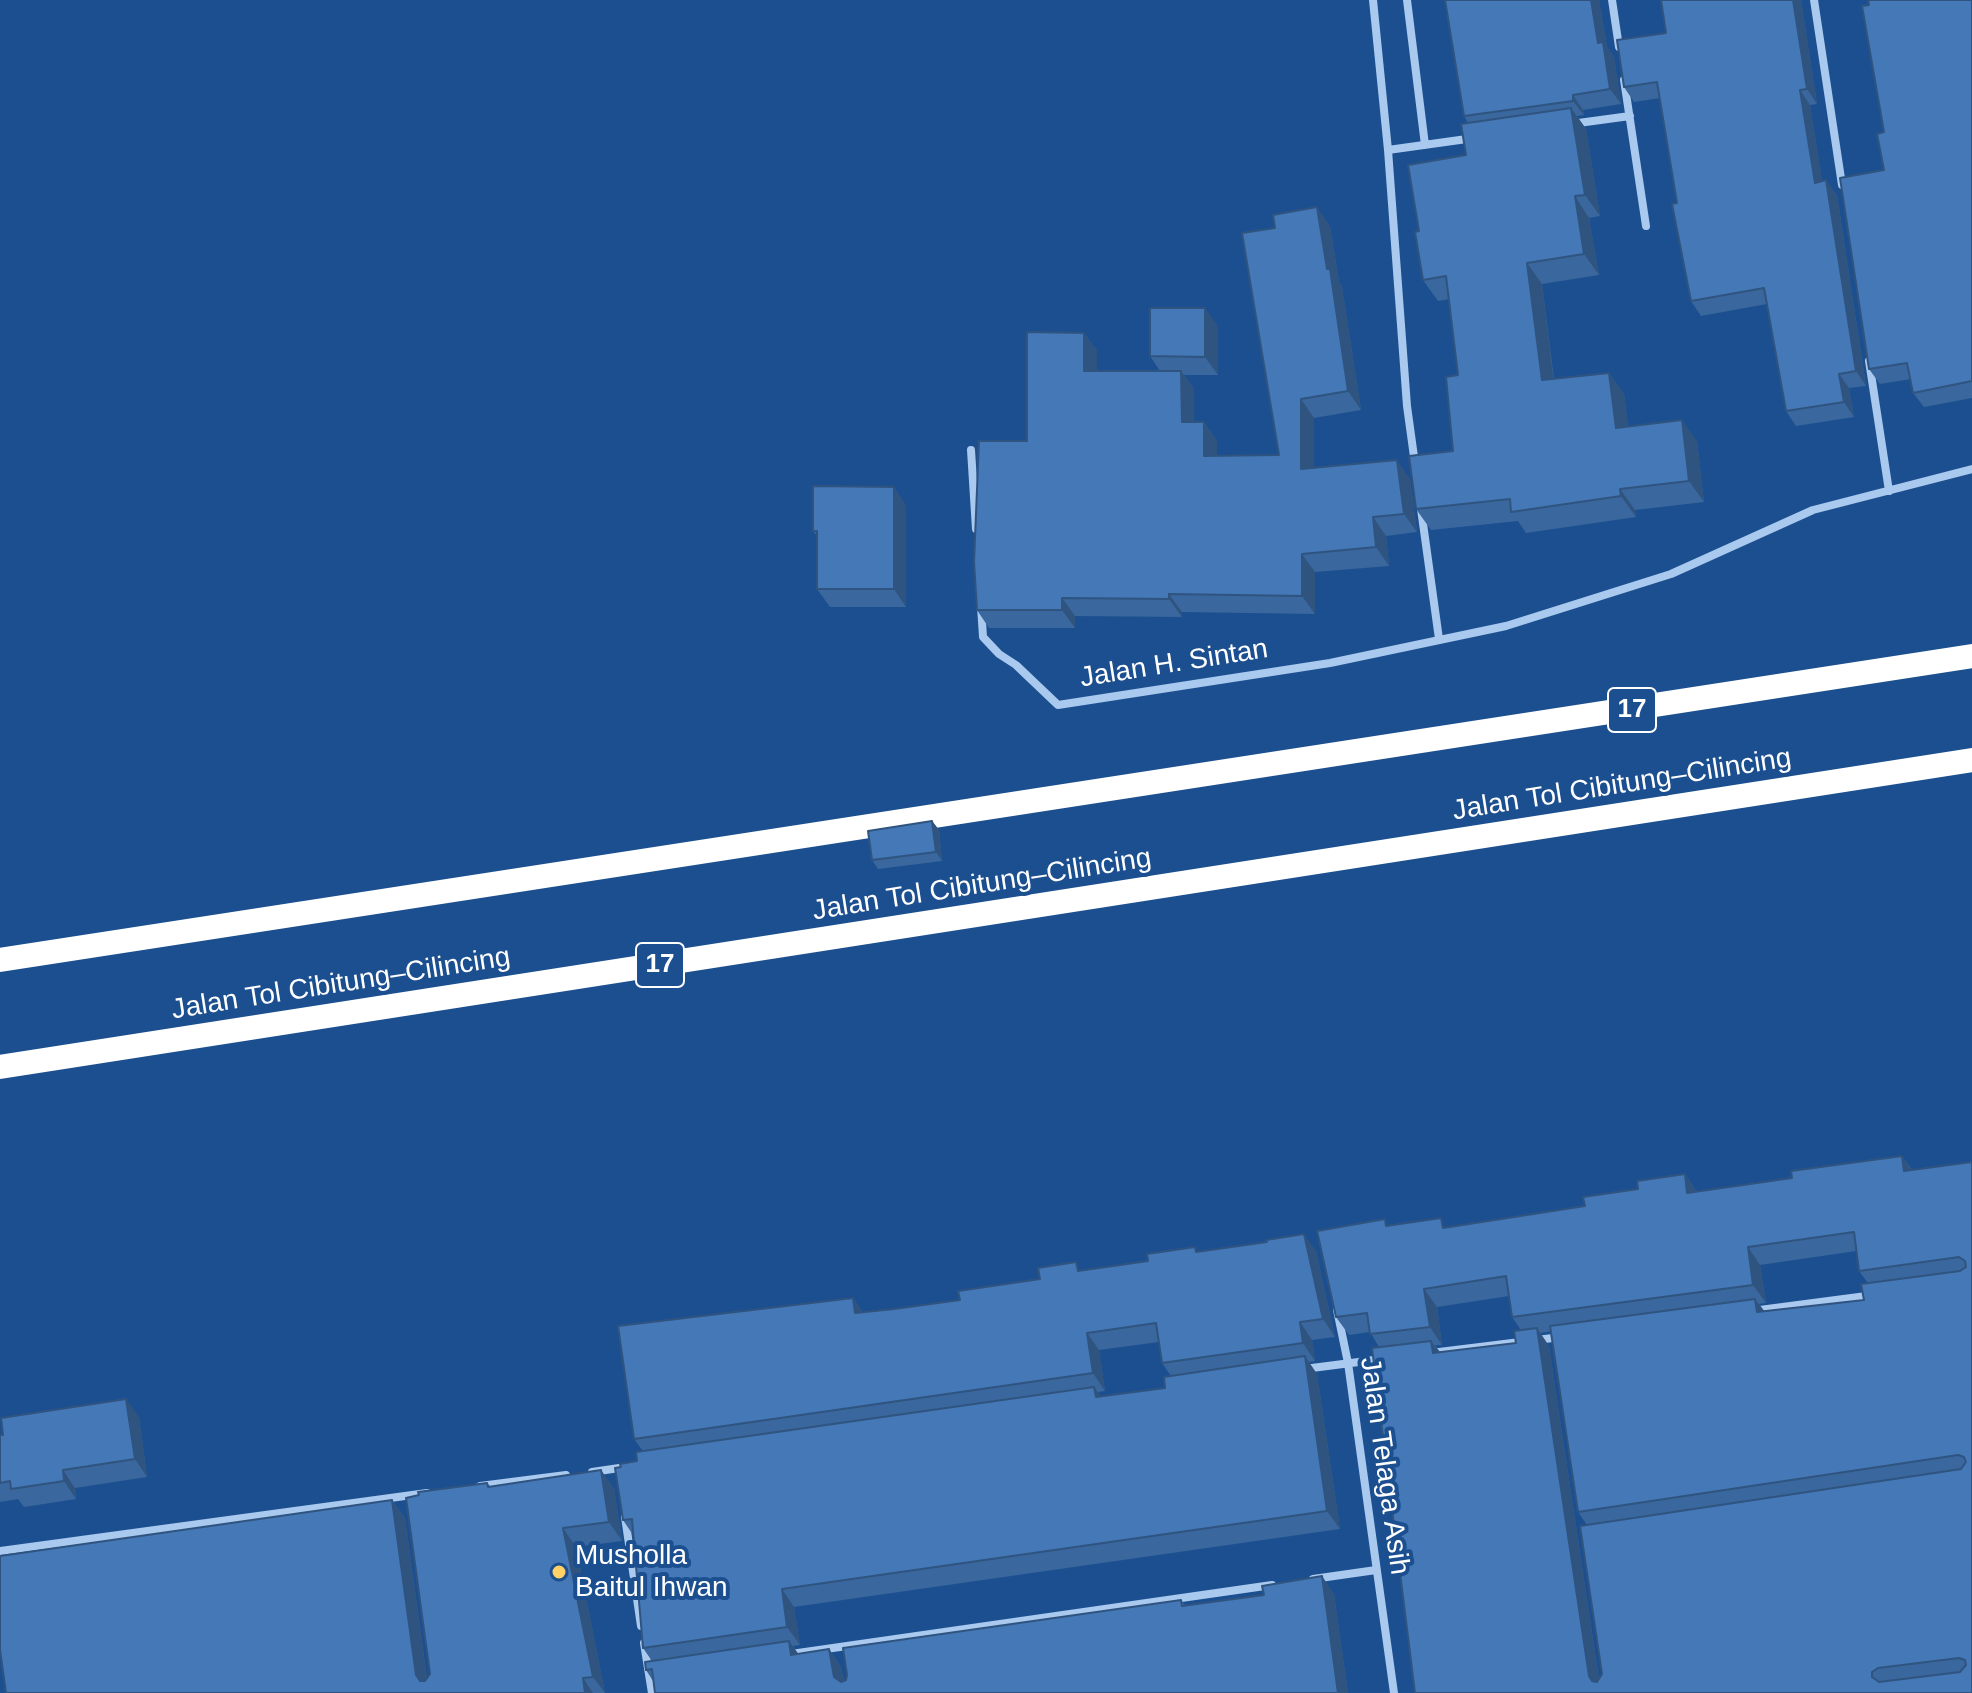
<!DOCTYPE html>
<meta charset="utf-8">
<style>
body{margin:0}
canvas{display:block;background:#1b4f8f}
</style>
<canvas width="1972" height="1693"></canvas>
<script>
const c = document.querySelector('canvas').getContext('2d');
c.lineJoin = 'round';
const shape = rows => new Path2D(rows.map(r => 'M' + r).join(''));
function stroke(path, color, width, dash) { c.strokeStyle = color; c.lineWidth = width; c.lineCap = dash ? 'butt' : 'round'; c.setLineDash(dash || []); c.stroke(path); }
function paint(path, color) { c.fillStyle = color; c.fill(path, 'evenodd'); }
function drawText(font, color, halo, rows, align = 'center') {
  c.font = font + ' Arial,sans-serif'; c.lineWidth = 8; c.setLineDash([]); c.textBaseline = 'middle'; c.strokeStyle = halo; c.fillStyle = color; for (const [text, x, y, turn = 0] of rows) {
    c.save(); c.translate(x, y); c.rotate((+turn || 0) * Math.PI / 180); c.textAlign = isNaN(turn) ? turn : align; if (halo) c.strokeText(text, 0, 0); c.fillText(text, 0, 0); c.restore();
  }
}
stroke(shape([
 [1373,0,1388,150,1407,406,1415,464],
 [1407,0,1425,145],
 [1612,0,1619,47],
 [1814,0,1842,185],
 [1624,80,1646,226],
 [1571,124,1630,116],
 [1388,150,1474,138],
 [1869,361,1889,491],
 [971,450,976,529],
 [1421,509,1439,639],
 [981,606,983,637,999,654,1016,665,1058,705,1330,663,1506,626,1671,574,1813,510,1972,469],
 [1337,1310,1348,1363,1394,1693],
 [1752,1311,1874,1295],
 [1431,1353,1561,1337],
 [1304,1369,1382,1359],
 [592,1472,626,1467],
 [480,1486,566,1475],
 [625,1517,641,1626],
 [0,1551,427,1493],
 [1313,1579,1376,1570],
 [644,1643,652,1693],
 [791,1654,1272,1585]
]), '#a9c9ee', 8);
stroke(shape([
 [0,960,1972,656],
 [0,1067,1972,760]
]), '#fff', 24);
paint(shape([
 [1445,0,1599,0,1607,47,1614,57,1621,104,1583,110,1584,115,1577,116,1586,129,1600,216,1589,218,1599,275,1542,284,1554,379,1609,373,1624,394,1628,426,1697,441,1704,502,1635,510,1636,517,1526,533,1518,521,1431,530,1416,509,1453,451,1458,375,1449,299,1438,301,1423,280,1419,231,1466,155,1468,123,1464,116],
 [1801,0,1817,104,1810,105,1822,181,1837,195,1866,386,1849,388,1854,417,1796,426,1786,411,1767,304,1701,316,1691,301,1677,203,1660,98,1634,102,1624,87,1666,33],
 [1972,0,1972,398,1924,407,1913,393,1911,379,1880,384,1869,369,1884,170,1884,132,1869,5],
 [1330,226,1339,282,1342,287,1361,410,1314,418,1314,467,1410,479,1417,532,1386,536,1389,566,1315,572,1315,614,1182,612,1182,617,1075,616,1075,628,989,628,977,610,1027,441,1084,333,1097,351,1097,371,1160,371,1150,356,1218,326,1218,375,1184,375,1194,389,1194,422,1204,422,1217,441,1217,456,1279,455],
 [906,505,906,607,830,607,817,589,817,536,813,531],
 [932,821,939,830,942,861,878,869,872,860],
 [1902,1156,1912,1170,1972,1162,1972,1693,1415,1693,1379,1347,1370,1332,1349,1335,1336,1317,1389,1225,1447,1227,1585,1206,1685,1174,1697,1192,1792,1178],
 [1856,1251,1859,1271,1868,1283,1864,1300,1764,1311,1759,1304,1766,1303,1760,1265],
 [1509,1296,1512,1317,1521,1330,1516,1343,1440,1352,1435,1345,1442,1345,1437,1307],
 [1551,1331,1578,1512,1587,1525,1602,1674,1599,1679,1549,1346,1540,1333],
 [1316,1251,1335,1337,1312,1340,1315,1361,1308,1362,1317,1374,1340,1529,794,1607,800,1645,793,1646,798,1654,829,1649,841,1667,844,1681,1181,1600,1185,1605,1334,1594,1348,1693,653,1681,646,1670,652,1661,643,1648,633,1535,623,1520,621,1467,637,1461,643,1451,634,1439,853,1298,863,1313,960,1300,1040,1279,1082,1271,1199,1252],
 [1159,1342,1162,1363,1171,1376,1165,1388,1101,1397,1098,1392,1105,1391,1099,1350],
 [139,1417,147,1477,75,1488,76,1499,24,1507,18,1499,0,1502,0,1435],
 [487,1483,490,1486,614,1488,622,1541,576,1547,605,1693,6,1693,392,1500,405,1518,427,1678,430,1674]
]), '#3a679d');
paint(shape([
 [1591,0,1599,0,1607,47,1614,57,1621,104,1610,89,1598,43],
 [1793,0,1801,0,1817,104,1807,89],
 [1800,90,1810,105,1825,197,1815,183],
 [1573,95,1583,110,1584,115,1573,101],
 [1571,108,1586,129,1600,216,1585,195],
 [1826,180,1837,195,1866,386,1856,371],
 [1575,196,1589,218,1599,275,1584,254],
 [1317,207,1330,226,1339,282,1342,287,1361,410,1348,391],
 [1527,263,1542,284,1556,401,1542,380],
 [1205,308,1218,326,1218,375,1205,357],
 [1084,333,1097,351,1097,390,1084,371],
 [1181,371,1194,389,1194,440,1182,422],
 [1609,373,1624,394,1631,449,1616,428],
 [1839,374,1849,388,1854,417,1844,402],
 [1301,399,1314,418,1314,487,1301,469],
 [1682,420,1697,441,1704,502,1689,481],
 [1204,422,1217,441,1217,474,1204,456],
 [1397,460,1410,479,1417,532,1404,514],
 [894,487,906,505,906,607,894,589],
 [1620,489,1635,510,1636,517,1621,496],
 [1373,517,1386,536,1389,566,1376,547],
 [1302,554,1315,572,1315,614,1302,596],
 [1169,594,1182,612,1182,617,1169,599],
 [1062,598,1075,616,1075,628,1062,610],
 [932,821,939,830,942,861,936,852],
 [1902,1156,1914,1174,1904,1171],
 [1685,1174,1697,1192,1687,1193],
 [1304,1234,1316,1251,1335,1337,1323,1319],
 [1748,1247,1760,1265,1766,1303,1753,1285],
 [1424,1289,1437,1307,1442,1345,1430,1327],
 [853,1298,865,1316,855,1313],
 [1755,1299,1768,1316,1757,1312],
 [1300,1322,1312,1340,1315,1361,1303,1343],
 [1537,1328,1549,1346,1601,1693,1589,1676],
 [1087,1333,1099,1350,1105,1391,1093,1373],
 [1431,1341,1444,1358,1433,1353],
 [1305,1356,1317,1374,1340,1529,1327,1511],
 [1094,1387,1107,1405,1096,1397],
 [126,1399,139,1417,147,1477,135,1459],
 [63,1470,75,1488,76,1499,64,1481],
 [601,1470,614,1488,622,1541,609,1522],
 [392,1500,405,1518,429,1693,416,1675],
 [563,1528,576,1547,605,1693,593,1677],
 [1322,1576,1334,1594,1348,1693,1338,1693],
 [782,1589,794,1607,800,1645,787,1627],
 [789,1641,802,1659,791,1655],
 [829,1649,841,1667,846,1693,834,1677],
 [583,1678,593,1693,585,1693]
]), '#305480');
const building = shape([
 [1445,0,1591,0,1598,43,1603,42,1610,89,1573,95,1573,101,1464,116,1445,0],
 [1661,0,1793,0,1807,89,1800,90,1815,183,1826,180,1856,371,1839,374,1844,402,1786,411,1764,288,1691,301,1672,204,1677,203,1657,82,1624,87,1617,40,1666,33,1661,0],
 [1868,0,1972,0,1972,381,1913,393,1907,363,1869,369,1840,178,1884,170,1877,134,1884,132,1862,6,1869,5,1868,0],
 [1571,108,1585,195,1575,196,1584,254,1527,263,1542,380,1609,373,1616,428,1682,420,1689,481,1620,489,1621,496,1511,512,1510,499,1416,509,1409,456,1453,451,1446,377,1458,375,1446,276,1423,280,1415,232,1419,231,1408,165,1466,155,1461,124,1571,108],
 [1317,207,1327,269,1330,269,1348,391,1301,399,1301,469,1397,460,1404,514,1373,517,1376,547,1302,554,1302,596,1169,594,1169,599,1062,598,1062,610,977,610,974,562,979,441,1027,441,1027,332,1084,333,1084,371,1181,371,1182,422,1204,422,1204,456,1279,455,1242,233,1275,228,1273,215,1317,207],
 [1150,308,1205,308,1205,357,1150,356,1150,308],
 [813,486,894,487,894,589,817,589,817,531,813,531,813,486],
 [932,821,936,852,872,860,868,831,932,821],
 [1902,1156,1904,1171,1972,1162,1972,1693,1415,1693,1372,1348,1431,1341,1433,1353,1516,1343,1514,1331,1537,1328,1589,1676,1592,1681,1597,1682,1602,1674,1580,1526,1961,1469,1966,1462,1964,1457,1958,1455,1578,1512,1550,1326,1755,1299,1757,1312,1864,1300,1861,1284,1960,1271,1966,1267,1965,1261,1959,1257,1859,1271,1854,1232,1748,1247,1753,1285,1542,1313,1512,1317,1506,1276,1424,1289,1430,1327,1370,1334,1367,1313,1336,1317,1317,1231,1385,1219,1386,1226,1441,1218,1443,1228,1585,1206,1583,1197,1638,1189,1637,1181,1685,1174,1687,1193,1792,1178,1791,1171,1902,1156],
 [1959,1658,1965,1660,1966,1665,1960,1672,1879,1682,1872,1677,1872,1672,1878,1668,1959,1658],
 [1304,1234,1323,1319,1300,1322,1303,1343,1162,1363,1156,1323,1087,1333,1093,1373,634,1439,618,1326,853,1298,855,1313,894,1309,960,1300,958,1291,1040,1279,1038,1268,1076,1262,1078,1271,1148,1261,1147,1254,1195,1247,1196,1252,1267,1242,1266,1240,1304,1234],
 [1305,1356,1327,1511,782,1589,787,1627,643,1648,632,1519,623,1520,615,1468,621,1467,620,1464,637,1461,636,1452,1094,1387,1096,1397,1165,1388,1164,1377,1305,1356],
 [126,1399,135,1459,63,1470,64,1481,11,1489,10,1481,0,1483,0,1435,3,1435,1,1418,126,1399],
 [601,1470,609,1522,563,1528,593,1677,583,1678,585,1693,6,1693,0,1650,0,1556,392,1500,416,1675,420,1681,425,1681,430,1674,406,1498,419,1495,418,1492,487,1483,488,1487,601,1470],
 [1322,1576,1338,1693,655,1693,652,1669,646,1670,645,1662,789,1641,791,1655,829,1649,834,1677,841,1682,846,1680,847,1675,843,1648,1181,1600,1182,1606,1264,1595,1262,1586,1322,1576]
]);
paint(building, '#4478b7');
stroke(building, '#305480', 2);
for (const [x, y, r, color] of [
 [559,1572,8,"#ffd166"]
]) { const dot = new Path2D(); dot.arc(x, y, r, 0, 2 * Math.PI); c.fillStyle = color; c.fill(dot); stroke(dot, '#1b4f8f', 3); }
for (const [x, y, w] of [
 [1632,710,48],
 [660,965,48]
]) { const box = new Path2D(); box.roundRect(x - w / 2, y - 22, w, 44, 6); c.fillStyle = '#1b4f8f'; c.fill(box); stroke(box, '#fff', 2); }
drawText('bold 26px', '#fff', null, [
 ["17",1632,710],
 ["17",660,965]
]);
drawText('28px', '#fff', '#1b4f8f', [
 ["Jalan H. Sintan",1174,664,-9],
 ["Jalan Tol Cibitung–Cilincing",1622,785,-9],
 ["Jalan Tol Cibitung–Cilincing",982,885,-9],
 ["Jalan Tol Cibitung–Cilincing",341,984,-9],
 ["Jalan Telaga Asih",1384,1466,82]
]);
drawText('28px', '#fff', '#1b4f8f', [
 ["Musholla",575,1556],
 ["Baitul Ihwan",575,1588]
], 'left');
</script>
